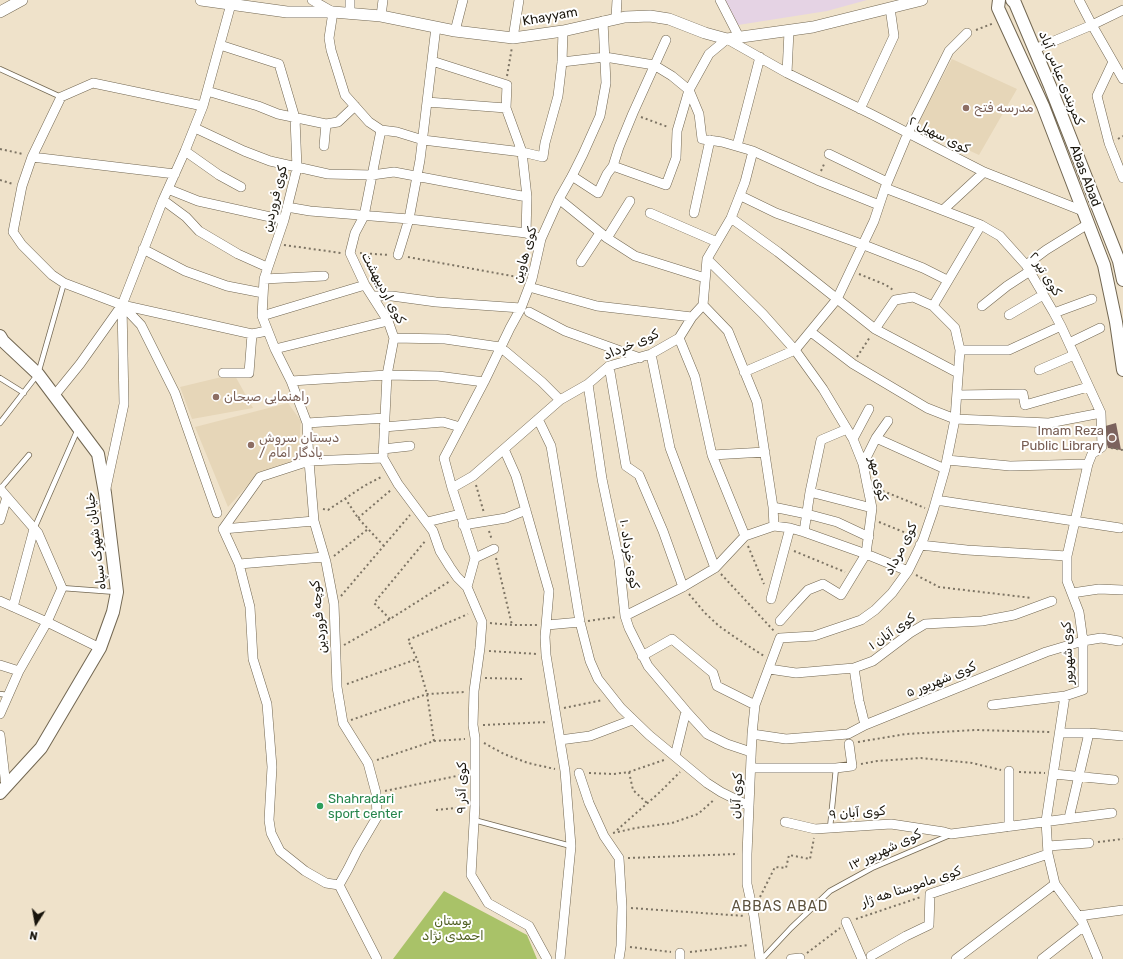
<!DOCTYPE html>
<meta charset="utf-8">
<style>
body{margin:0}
#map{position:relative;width:1123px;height:959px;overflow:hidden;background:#efe2ca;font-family:Rubik,sans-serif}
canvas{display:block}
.north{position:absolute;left:16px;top:903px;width:40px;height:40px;-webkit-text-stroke:3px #fff;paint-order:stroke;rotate:191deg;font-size:11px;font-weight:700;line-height:16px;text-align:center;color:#19150c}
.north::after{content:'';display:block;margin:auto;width:14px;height:18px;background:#19150c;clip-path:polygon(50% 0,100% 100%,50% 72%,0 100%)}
</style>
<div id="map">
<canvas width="1123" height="959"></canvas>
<div class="north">N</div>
</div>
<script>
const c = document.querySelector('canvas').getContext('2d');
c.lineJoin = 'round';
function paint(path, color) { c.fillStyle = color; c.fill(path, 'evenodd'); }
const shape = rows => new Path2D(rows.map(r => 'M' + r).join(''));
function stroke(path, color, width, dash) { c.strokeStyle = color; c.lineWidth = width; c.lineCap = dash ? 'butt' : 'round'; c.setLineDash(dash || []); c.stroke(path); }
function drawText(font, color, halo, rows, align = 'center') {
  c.font = font + ' Rubik,"Noto Naskh Arabic",sans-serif'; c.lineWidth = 4; c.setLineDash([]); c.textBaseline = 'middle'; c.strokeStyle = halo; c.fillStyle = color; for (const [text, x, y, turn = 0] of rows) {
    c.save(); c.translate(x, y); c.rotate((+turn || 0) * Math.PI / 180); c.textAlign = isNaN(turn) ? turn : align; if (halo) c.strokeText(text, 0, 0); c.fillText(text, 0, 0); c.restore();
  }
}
paint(shape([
 [725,0,867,0,827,11,738,25]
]), '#e5d3e4');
paint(shape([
 [952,59,1017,89,979,155,916,126],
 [234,374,253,408,192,419,180,387],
 [288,403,301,421,298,463,257,475,228,507,195,427]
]), '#e6d6b8');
paint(shape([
 [444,891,527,935,537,959,393,959]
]), '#a9c268');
paint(shape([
 [1116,423,1121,450,1108,448,1102,427]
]), '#7b625d');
const service = shape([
 [0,69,61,97],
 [0,378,24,393],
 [0,423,38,374,64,283],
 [0,489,29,455],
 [34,529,78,429],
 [62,588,116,592],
 [0,694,8,695],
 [474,820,571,846],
 [830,828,836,768],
 [762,959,791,928,830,891,872,868,950,835]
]);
const minor = shape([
 [312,0,333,12,329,38,331,50,345,95,369,122,381,130,364,216,355,233,350,253,365,285,388,321,394,338,387,375,383,458,398,484,433,531,440,551,450,567,457,577,467,587,482,622,480,648,474,691,473,725,475,738,475,805,471,875,488,903,529,926,547,959],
 [350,0,350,14],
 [720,0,739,37],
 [1079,0,1092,25,1123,79],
 [381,16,383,0],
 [616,18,617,0],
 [455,31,463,0],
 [513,38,519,0],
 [220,45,279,64,295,118,297,168,284,220,264,279,262,316,275,349,291,381,307,423,309,461,314,521,326,562,334,604,337,687,343,723,368,763,376,793,377,817,357,851,348,869,339,885],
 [1035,49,1092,25,1123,10],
 [432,61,507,85,506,108,522,152,527,197,526,233],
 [562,62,605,57,654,65,672,76,689,90,699,114,702,139,722,142,753,151,817,180,879,205],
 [1113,62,1097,96,1109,143,1123,178],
 [787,73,789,31],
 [207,91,258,106,278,114,326,124,338,122,355,106],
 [427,102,506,108],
 [203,106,93,83,61,97,32,157,22,186,13,232,22,245,52,275,64,283,122,305,252,334,267,331],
 [860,109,894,36,890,8],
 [195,128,244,151,270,161,328,174,372,175,394,172,527,197],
 [381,130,397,132,423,140,522,152,543,157,545,143,558,96,562,62,563,31],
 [324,146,326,124],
 [737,146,760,57],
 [185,151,219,175,241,187],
 [829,154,887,182],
 [32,157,175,174],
 [613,166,666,185,676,158,677,131,689,90,709,54,727,39,787,73,871,114,984,172,1083,211],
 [572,176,598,193,607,174,613,166,619,147,633,113,666,40],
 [885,188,981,225,1000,236,1026,265,1054,313,1061,326,1101,413,1102,447,1092,454,1088,464,1067,556,1067,581,1079,612,1083,641,1083,690,1065,696,1046,821,1048,854,1055,884,1082,921,1098,959],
 [168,189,198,201,284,220],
 [741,196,776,213,864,245,923,268,947,280],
 [559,199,607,238,635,256,705,278],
 [163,200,186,217,199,231,238,254,267,267],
 [287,207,310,211,409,219,526,233,541,239],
 [943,210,984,172],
 [650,213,717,242],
 [694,213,710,140],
 [731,218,778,252,875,329,958,373],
 [607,238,630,201],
 [143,249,185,271,227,286,263,293],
 [398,255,409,219,420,160,436,27],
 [707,259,763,314,795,350,823,389,853,439,863,464,867,484,872,508,866,554,841,595,823,584,808,590,794,605,780,621],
 [581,262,600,233],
 [1026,265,1046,250,1088,224],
 [264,279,324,276],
 [529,287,597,306,692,317],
 [373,296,392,296,436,302,521,308],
 [122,305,141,325,175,393,217,513],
 [703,305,728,331,757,402,773,507,774,526],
 [933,306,981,225],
 [982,306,1007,286,1030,271],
 [529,312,565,331,640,358],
 [1054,313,1092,299],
 [1009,315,1043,295],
 [262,316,365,285],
 [811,332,853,364,927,408,955,419,1049,423,1101,413],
 [394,338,445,339,500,347],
 [679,338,695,377,712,455,745,536],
 [1069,343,1100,328],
 [275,349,388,321],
 [960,350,1009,350,1061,326],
 [505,351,542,382,560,400],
 [651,354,670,448,715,568],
 [609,366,626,466,639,475,663,531,683,587],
 [1039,370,1074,355],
 [744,372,795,350,837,299,874,221,885,188,908,133,949,51,967,33],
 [223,373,249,373,252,334],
 [291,381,387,375,438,376,484,382],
 [588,384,602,479,619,560,625,616,629,628,648,666,686,711,707,734,727,744,751,752],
 [957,395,1023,394,1025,405,1088,387],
 [54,396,80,364,122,305],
 [538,419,551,446,580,622,590,661,598,679,621,708,649,735,707,783,721,792,749,806],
 [307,423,385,418],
 [384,427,443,422,460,427],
 [876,438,945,469],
 [853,439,869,409],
 [383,449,410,446],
 [504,449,516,476,549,591,545,637,546,655,565,771,571,846,560,959],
 [712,455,765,452],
 [947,460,1010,466,1088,464],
 [863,464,876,438,888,421],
 [106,488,124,404,122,305,163,200,185,151,203,106,231,4],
 [452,488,473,476,560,400,588,384,609,366,651,354,679,338,692,317,703,305,707,259,731,218,745,182,753,151],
 [0,489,38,533,62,588,47,622,19,671,0,714],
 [810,492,872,508],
 [936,500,1120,528],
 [773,507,807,514,837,522,869,537],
 [0,520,7,497],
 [427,522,460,514],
 [463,525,506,518,526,510],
 [223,529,239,564,250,607,253,659,267,704,272,767,269,820,271,833,280,851,305,871,326,883,339,885],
 [223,529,260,477,309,461,383,458],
 [223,529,314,521],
 [804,532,810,492,821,440,847,429],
 [920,545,967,550,1067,556],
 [475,558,494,549],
 [239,564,324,557],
 [467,587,475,558,452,488,444,458,484,382,510,328,521,308,532,279,541,239,559,199,572,176,583,154,600,116,606,83,603,21],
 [1072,593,1099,589,1123,590],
 [771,599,790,528],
 [0,601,47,622,100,648],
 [13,607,34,529],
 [625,616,683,587,715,568,745,536,774,526,790,528,804,532,866,554,908,571],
 [547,625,580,622],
 [642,656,672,639,713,673,717,686,755,705],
 [0,665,19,671],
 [854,668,859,701,865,725,1046,652,1083,641,1101,638,1119,641],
 [769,669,796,673,854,668,873,661,910,633,925,624,982,621,1014,615,1052,601],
 [992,705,1065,696],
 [1060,733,1089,733,1123,736],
 [752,734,786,739,848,734,865,725],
 [0,735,6,786],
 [560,740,590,736,632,720],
 [675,756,686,711],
 [751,768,836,768,852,766,849,744],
 [1009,771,1009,827],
 [579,773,589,803,604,836,619,858,622,907,621,946,619,959],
 [1054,774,1114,780],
 [1069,818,1089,733],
 [785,822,815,829,891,824,944,832,951,834,1112,813],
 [1048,846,1089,843],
 [339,885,377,959],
 [1078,916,1123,910],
 [846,922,862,959],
 [871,956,906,936,929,925,930,894,1048,854],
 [680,959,680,953],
 [760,959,754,916,747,884,747,854,752,734,755,705,780,638,814,636,861,620,875,610,892,593,908,571,923,540,933,511,945,469,955,419,960,350,955,328,933,306,913,297,895,300,875,329],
 [791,959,800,958],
 [956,959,1055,884],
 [1042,959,1084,926]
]);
const tertiary = shape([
 [201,0,287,12,333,12,381,16,455,31,513,38,563,31,625,17,650,16,669,19,705,33,727,39,813,27,922,0],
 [0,12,22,0]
]);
const secondary = shape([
 [999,0,998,8,1043,106,1104,265,1116,322,1123,370],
 [1012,0,1015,3,1050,86,1119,261,1123,280],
 [0,336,3,341,38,374,98,454,105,493,117,592,113,612,100,648,41,748,0,793]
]);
stroke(service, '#726752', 6);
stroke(minor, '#726752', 10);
stroke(tertiary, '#726752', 12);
stroke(secondary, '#726752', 14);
stroke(shape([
 [976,30,994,23],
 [507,76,512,47],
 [641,117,668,127],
 [1118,139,1123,136],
 [0,149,23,154],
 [821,171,825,162],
 [0,180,13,184],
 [284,245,341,253],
 [360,253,389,255],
 [408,257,523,278],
 [859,274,886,285,893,290],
 [857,357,870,337],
 [1111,448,1123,450],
 [476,485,484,513],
 [878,489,925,508],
 [345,498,358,518,383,545],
 [323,509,328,510,364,486,383,476],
 [358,518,391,490],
 [879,522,916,537],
 [489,531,492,540],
 [748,546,764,584],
 [794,551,845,572],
 [334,556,368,529],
 [496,558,512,625],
 [721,574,774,631],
 [916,575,939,587,1032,598],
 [689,594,705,613,719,626,736,638,764,656],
 [341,596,410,515],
 [390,619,374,603,426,540],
 [588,621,616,617],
 [490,623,512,625,538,625],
 [344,645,390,619,450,581],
 [489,651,537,654],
 [485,678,525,679],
 [347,684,417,659],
 [564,708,603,700],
 [351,720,427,694,465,692],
 [483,725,548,722],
 [434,741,427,694,417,659,408,640,468,614],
 [858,742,906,734,975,730,1051,732],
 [484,743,504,754,528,763,555,769],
 [377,760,434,741,465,739],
 [861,764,877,761,921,758,972,763,1001,770],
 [629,772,633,790,647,803],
 [1019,772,1045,773],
 [589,773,614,774,629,772,664,760],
 [385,791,466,774],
 [436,810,466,807],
 [617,830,660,792,680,772],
 [613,833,636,828,672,823,698,814,715,799],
 [1098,842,1123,839],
 [628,858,738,854],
 [760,897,775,867,786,868,789,855,810,859,814,838],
 [631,908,745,916],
 [856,919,921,897],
 [630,947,671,952],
 [690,952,749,945],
 [807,953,840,928]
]), '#7d7464', 2, [2, 3]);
stroke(service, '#fff', 4.5);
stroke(minor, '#fff', 9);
stroke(tertiary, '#fff', 11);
stroke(secondary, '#fff', 12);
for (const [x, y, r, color] of [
 [966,108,4,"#8d6e63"],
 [216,397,4,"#8d6e63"],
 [1112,438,4,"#8d6e63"],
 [251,445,4,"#8d6e63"],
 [320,806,4,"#2e9e5b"]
]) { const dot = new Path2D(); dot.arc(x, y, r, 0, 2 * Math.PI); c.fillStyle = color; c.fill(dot); stroke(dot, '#fff', 1.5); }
drawText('13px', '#19150c', '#fff', [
 ["Khayyam",550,17,-10],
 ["کمربندی عباس آباد",1061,78,68],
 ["کوی سهیل ۲",939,135,27],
 ["Abas Abad",1085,176,69],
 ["کوی فروردین",275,199,-76],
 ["کوی هاوین",525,255,-74],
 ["کوی تیر ۲",1045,274,58],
 ["کوی اردیبهشت",383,288,62],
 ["کوی خرداد",631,345,-23],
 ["کوی مهر",878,479,77],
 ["خیابان شهرک سپاه",96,541,-97],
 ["کوی مرداد",901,549,-63],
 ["کوی خرداد ۱۰",629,554,81],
 ["کوچه فروردین",319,617,-96],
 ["کوی آبان ۱",892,632,-35],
 ["کوی شهریور",1068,653,-92],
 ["کوی شهریور ۵",941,680,-22],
 ["کوی آذر ۹",462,788,-89],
 ["کوی آبان",737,796,-87],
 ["کوی آبان ۹",857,813,-4],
 ["کوی شهریور ۱۳",885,850,-25],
 ["کوی ماموستا هه ژار",911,887,-18]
]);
drawText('13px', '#785e54', '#fff', [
 ["مدرسه فتح",974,108],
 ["راهنمایی صبحان",224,397],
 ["Imam Reza",1104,431,"right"],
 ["Public Library",1104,446,"right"],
 ["دبستان سروش",259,438],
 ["/ یادگار امام",259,453]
], 'left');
drawText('13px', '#27864d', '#fff', [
 ["Shahradari",328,799],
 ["sport center",328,814]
], 'left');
drawText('13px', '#4f5f20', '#fff', [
 ["بوستان",453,921],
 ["احمدی نژاد",453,936]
]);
c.letterSpacing = '1px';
drawText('14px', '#5d533f', '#fff', [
 ["ABBAS ABAD",780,907]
]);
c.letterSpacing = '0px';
</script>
